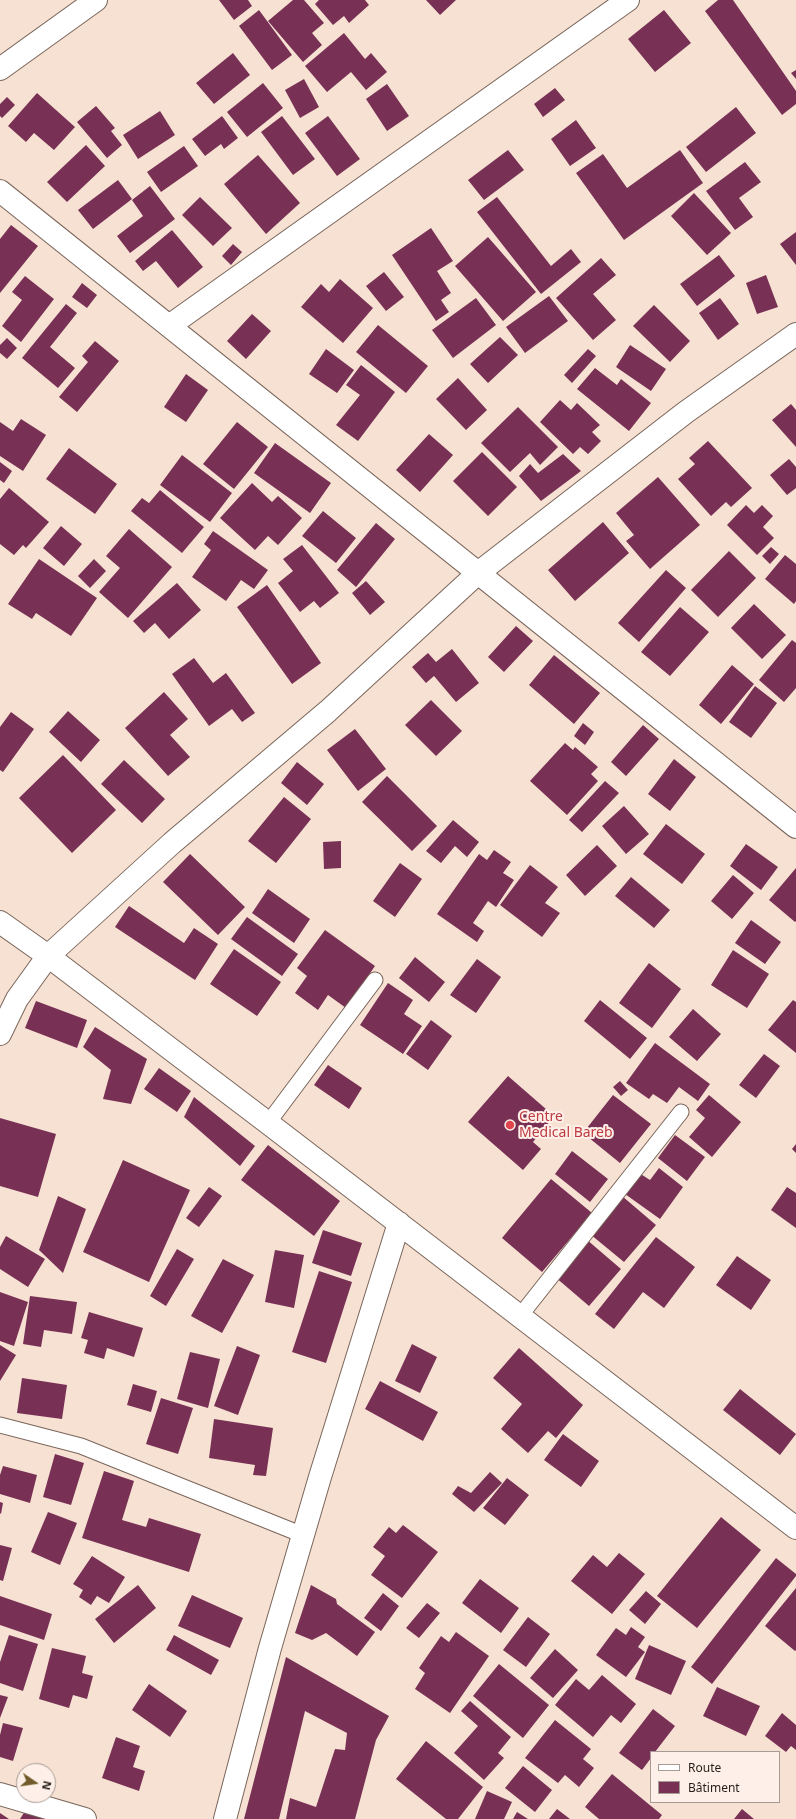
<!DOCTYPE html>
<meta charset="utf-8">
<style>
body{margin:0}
#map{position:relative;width:796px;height:1819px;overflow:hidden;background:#f7e1d3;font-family:"Noto Sans",sans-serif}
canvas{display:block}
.legend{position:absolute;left:650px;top:1751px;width:130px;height:52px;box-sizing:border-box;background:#fef0e8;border:1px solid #a79c95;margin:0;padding:5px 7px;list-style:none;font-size:12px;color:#251d18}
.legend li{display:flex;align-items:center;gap:8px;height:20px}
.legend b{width:20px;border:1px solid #a79c95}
.north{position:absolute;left:16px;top:1763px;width:40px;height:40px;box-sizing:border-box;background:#fef0e8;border:1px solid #a79c95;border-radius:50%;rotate:103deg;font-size:11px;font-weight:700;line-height:16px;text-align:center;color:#251d18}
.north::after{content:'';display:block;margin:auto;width:14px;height:18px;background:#715b2b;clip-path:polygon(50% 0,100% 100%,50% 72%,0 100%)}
</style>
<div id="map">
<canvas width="796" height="1819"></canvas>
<ul class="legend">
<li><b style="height:5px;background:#fff"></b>Route</li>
<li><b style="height:11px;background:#783155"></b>Bâtiment</li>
</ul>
<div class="north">N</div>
</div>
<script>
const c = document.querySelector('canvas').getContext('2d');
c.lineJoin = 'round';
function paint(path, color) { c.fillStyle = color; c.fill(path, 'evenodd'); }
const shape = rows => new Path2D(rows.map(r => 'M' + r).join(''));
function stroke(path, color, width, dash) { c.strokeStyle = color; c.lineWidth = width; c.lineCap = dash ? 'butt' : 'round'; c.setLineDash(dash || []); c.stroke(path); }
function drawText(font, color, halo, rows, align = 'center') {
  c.font = font + ' "Noto Sans",sans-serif'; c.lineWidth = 4; c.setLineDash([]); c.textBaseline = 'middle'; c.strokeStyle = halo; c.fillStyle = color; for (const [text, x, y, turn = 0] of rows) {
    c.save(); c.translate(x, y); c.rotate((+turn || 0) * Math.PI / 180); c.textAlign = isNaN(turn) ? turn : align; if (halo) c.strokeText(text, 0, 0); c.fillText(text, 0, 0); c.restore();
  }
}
paint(shape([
 [219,0,248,0,252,6,234,20],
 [293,0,304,0,324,23,312,33,322,45,303,62,268,21],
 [319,0,365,0,369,5,349,23,344,16,333,25,315,4],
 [426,0,456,0,440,15],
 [718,0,733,0,796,91,796,104,782,115,705,11],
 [259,10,292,55,272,70,239,26],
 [664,10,691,43,655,72,628,39],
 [344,33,365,59,371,53,387,72,366,90,351,72,327,92,305,66],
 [233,53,250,75,214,104,196,83],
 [796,70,796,79,791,73],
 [304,79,319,107,300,118,285,90],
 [263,83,283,108,247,137,227,112],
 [387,84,409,116,387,131,366,99],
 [555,88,565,100,543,117,534,104],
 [37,93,75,127,54,150,34,133,26,142,8,126],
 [7,97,15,105,2,118,0,116,0,104],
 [96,106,115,128,111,131,122,145,107,158,77,122],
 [736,107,756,133,706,172,686,147],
 [160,111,175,135,138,159,123,135],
 [222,116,238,138,224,149,221,144,205,156,192,139],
 [282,116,315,159,293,175,261,132],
 [328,116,360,159,337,176,305,133],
 [576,120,596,148,570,166,551,139],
 [86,145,105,166,67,202,47,182],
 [184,146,198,166,161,192,147,172],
 [508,150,524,170,484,200,468,180],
 [680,150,703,183,624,240,576,173,603,154,627,188],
 [258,155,300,203,266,234,224,184],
 [745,162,761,182,739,198,753,217,735,230,706,191],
 [118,180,132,199,93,229,78,210],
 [150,186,175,219,130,253,117,236,143,216,132,200],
 [694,193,731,233,707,255,671,216],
 [200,197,232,228,213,246,182,215],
 [497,197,551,266,571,249,581,262,541,294,477,212],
 [11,225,38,246,0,293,0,239],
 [431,228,453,261,437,271,451,293,441,300,449,312,436,321,392,255],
 [172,230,203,267,178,288,156,261,143,271,135,261],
 [796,232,796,265,780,244],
 [488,237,536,292,503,321,455,266],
 [233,244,242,252,231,265,222,256],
 [719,255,735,276,697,306,680,284],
 [601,258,616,275,593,294,616,320,593,340,556,298],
 [384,272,404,297,386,311,366,286],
 [766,275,778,307,757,314,746,283],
 [25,276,54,299,21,342,2,326,22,300,12,292],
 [340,279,373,308,343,343,301,307,321,284,329,292],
 [82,283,97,295,87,308,72,297],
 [549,296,568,321,525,353,506,327],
 [476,298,496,325,453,358,432,330],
 [720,298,739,324,718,340,699,313],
 [66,304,77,313,50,347,75,368,58,388,22,358],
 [654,305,690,341,670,362,633,326],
 [252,314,271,331,246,359,227,341],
 [378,325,428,366,406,393,356,352],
 [500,337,518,355,488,383,470,364],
 [7,338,17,348,7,359,0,353,0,345],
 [95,341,119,361,77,412,59,397,88,362,82,356],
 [630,345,666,369,651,391,616,367],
 [326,349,354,370,337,393,309,374],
 [588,349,596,356,572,383,564,375],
 [361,365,395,392,358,441,336,425,360,395,346,385],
 [595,368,617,385,621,379,651,403,629,431,577,389],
 [186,374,208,390,186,422,164,407],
 [458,378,487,410,466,430,436,399],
 [560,400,571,410,577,403,600,425,592,432,601,441,588,454,580,447,573,454,540,422],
 [791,404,796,410,796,447,772,420],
 [518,407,558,447,540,465,530,453,510,472,481,443],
 [21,419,46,435,23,471,0,456,0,422,13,431],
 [237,422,268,447,234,489,203,464],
 [429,434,453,455,420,492,396,470],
 [708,441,752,488,731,507,726,502,711,516,678,479,695,464,689,458],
 [275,443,331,483,310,513,254,473],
 [69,448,117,484,95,514,46,479],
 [482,452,517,487,488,516,453,481],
 [563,454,581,471,541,501,519,476,530,464,538,473],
 [182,455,232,493,210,522,160,485],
 [789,459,796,467,796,488,787,495,770,475],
 [0,462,12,471,4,483,0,480],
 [658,477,700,525,650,569,626,541,634,535,616,513],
 [252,483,272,502,278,496,302,518,278,545,268,536,255,550,220,518],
 [9,488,49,522,26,548,23,545,14,555,0,544,0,499],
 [160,490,204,527,182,553,131,511,142,498,149,503],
 [746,505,754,513,762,505,773,516,763,527,774,538,757,555,727,525],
 [323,511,356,538,336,563,302,536],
 [603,522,629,553,575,601,548,570],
 [376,523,395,539,356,587,337,570],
 [61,526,82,544,64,566,43,548],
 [129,529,172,567,128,618,99,592,120,568,106,556],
 [213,531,268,570,254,589,241,580,226,601,192,577,211,550,204,544],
 [302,545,339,593,320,608,314,601,300,612,278,583,293,571,283,559],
 [771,547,779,554,770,564,762,556],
 [729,551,756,578,718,617,691,590],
 [785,555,796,564,796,601,794,604,765,579],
 [39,559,97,598,71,636,36,613,32,619,8,604],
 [94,559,106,571,90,588,78,576],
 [666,570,686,588,639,642,618,623],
 [366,581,385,602,370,615,352,593],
 [177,583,201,610,169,639,155,623,144,633,133,621],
 [267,585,321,663,292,684,237,607],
 [754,604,786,635,762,659,731,628],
 [680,607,709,632,670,676,641,652],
 [516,626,533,641,504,672,488,657],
 [792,640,796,643,796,688,784,702,759,680],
 [452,649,479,683,456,702,434,676,426,683,412,667,428,653,436,662],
 [554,655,600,693,574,724,529,685],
 [194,658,213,683,226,673,255,713,242,722,232,709,209,726,172,674],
 [732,665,754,684,721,724,699,705],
 [755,686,777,703,751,738,729,722],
 [164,692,188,719,170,735,190,757,168,776,125,728],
 [431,700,462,731,436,756,405,725],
 [68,711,100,740,81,762,49,732],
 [11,712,34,729,3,772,0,770,0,727],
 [583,723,594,732,585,745,574,736],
 [643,725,659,739,626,776,611,762],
 [355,729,386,769,358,791,327,750],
 [565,743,573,750,575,747,598,767,591,774,598,781,567,815,530,781],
 [63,755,116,810,72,853,19,798],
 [674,759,696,777,670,811,648,794],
 [124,760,165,799,142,823,101,784],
 [297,762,324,784,307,805,281,783],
 [387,776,437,826,412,851,362,802],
 [605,781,619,793,582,832,569,820],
 [284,797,311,819,276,863,248,841],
 [624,806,649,834,626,854,602,826],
 [453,820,479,842,467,857,455,846,441,863,426,851],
 [666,824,705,854,682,884,643,854],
 [341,841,341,868,324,869,323,842],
 [746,844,778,867,761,890,730,866],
 [597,845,617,866,585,896,566,875],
 [494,850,511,862,503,873,514,880,496,907,488,901,473,923,484,931,477,942,437,914,479,854,487,860],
 [190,854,245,907,218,935,163,882],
 [400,863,422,879,395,917,373,901],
 [530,865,558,887,545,903,560,913,542,937,500,905],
 [796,868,796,921,795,922,769,900],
 [733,875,754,893,732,919,711,901],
 [631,877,670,910,654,928,615,896],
 [268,889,310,919,294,943,252,913],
 [129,906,184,943,194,928,218,944,195,980,115,927],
 [247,917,298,954,282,976,231,939],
 [751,920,781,942,765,964,735,943],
 [325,930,375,966,346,1008,328,995,318,1010,295,993,307,976,297,968],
 [234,949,281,982,257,1016,210,984],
 [733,950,769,974,747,1008,711,985],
 [415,957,445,982,429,1002,399,978],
 [477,959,501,977,476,1013,450,995],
 [649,963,681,989,652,1028,619,1003],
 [388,983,413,1000,404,1014,422,1026,403,1054,360,1025],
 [600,1000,647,1038,630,1059,584,1021],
 [793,1000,796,1002,796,1053,768,1030],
 [36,1001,87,1020,77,1048,25,1028],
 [693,1009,721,1034,697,1061,669,1037],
 [431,1020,452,1036,428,1070,406,1054],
 [95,1027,147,1059,131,1104,103,1099,111,1070,83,1047],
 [655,1043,710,1084,698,1101,679,1087,667,1103,653,1094,649,1099,626,1083],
 [764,1054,780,1066,756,1098,739,1085],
 [328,1065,362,1088,349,1109,314,1085],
 [159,1068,191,1091,177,1112,144,1089],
 [508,1076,554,1116,533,1142,541,1149,523,1170,468,1122],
 [620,1081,628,1090,621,1096,613,1087],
 [613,1095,651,1124,620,1163,583,1133],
 [709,1095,741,1122,712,1157,689,1137,705,1118,696,1110],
 [194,1097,255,1146,240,1166,184,1117],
 [0,1118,56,1134,38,1197,0,1186],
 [675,1135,705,1157,687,1181,658,1158],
 [796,1144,796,1153,792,1149],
 [268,1145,340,1201,314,1236,241,1180],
 [572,1151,608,1179,590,1202,555,1174],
 [123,1160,190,1190,149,1282,83,1252],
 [659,1168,683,1187,660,1219,625,1194,639,1173,650,1180],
 [551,1179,592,1213,542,1272,502,1238],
 [209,1187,222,1196,199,1227,186,1218],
 [787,1187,796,1193,796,1228,771,1210],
 [58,1196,86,1209,63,1273,39,1250],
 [622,1196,656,1225,624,1262,590,1234],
 [323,1230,362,1243,351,1276,312,1263],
 [6,1236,45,1259,28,1287,0,1269,0,1247],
 [656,1237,695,1267,664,1308,643,1292,614,1329,595,1314],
 [586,1239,621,1269,589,1306,554,1276],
 [177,1249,194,1259,166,1306,150,1296],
 [275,1250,304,1255,294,1308,265,1302],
 [737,1256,771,1280,751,1310,716,1285],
 [223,1259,254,1275,222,1333,191,1316],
 [319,1271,352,1282,326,1363,292,1352],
 [0,1292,28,1302,14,1346,0,1341],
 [30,1296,77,1302,72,1334,44,1330,41,1347,23,1344],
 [89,1312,143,1328,134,1357,107,1348,104,1359,84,1353,88,1340,81,1338],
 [412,1344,437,1357,420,1393,395,1381],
 [0,1345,16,1355,0,1381],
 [237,1346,260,1355,238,1415,214,1406],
 [519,1348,583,1405,556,1438,548,1431,528,1453,501,1429,522,1404,493,1378],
 [190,1352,220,1359,208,1408,177,1399],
 [22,1378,67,1385,62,1419,17,1413],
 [380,1381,438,1412,423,1441,365,1409],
 [133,1384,157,1391,151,1412,127,1405],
 [740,1389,796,1434,780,1455,723,1410],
 [161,1398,193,1408,178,1454,146,1444],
 [214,1419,273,1428,266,1476,253,1475,255,1465,209,1458],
 [563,1434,599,1461,581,1487,544,1460],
 [55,1454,84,1463,71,1505,43,1497],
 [3,1466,37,1475,30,1503,0,1494,0,1475],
 [104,1471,134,1481,122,1520,146,1527,149,1518,201,1534,189,1572,82,1538],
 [490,1472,502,1483,474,1512,452,1494,458,1486,471,1493],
 [507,1478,529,1495,505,1525,483,1508],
 [0,1502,3,1503,1,1514,0,1513],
 [48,1512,77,1523,60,1565,31,1552],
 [721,1517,761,1550,697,1628,657,1596],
 [403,1525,438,1552,402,1598,371,1575,385,1556,373,1547,389,1527,396,1533],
 [0,1545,12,1548,3,1581,0,1580],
 [619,1553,645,1574,612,1614,571,1581,593,1555,607,1567],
 [92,1556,125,1577,109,1603,97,1596,91,1605,79,1597,83,1590,73,1584],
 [776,1558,796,1574,796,1576,712,1684,691,1667],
 [480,1579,519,1608,501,1633,462,1603],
 [138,1585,156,1608,114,1643,95,1619],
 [311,1585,336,1599,337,1604,375,1632,357,1656,326,1633,312,1640,295,1633],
 [796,1588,796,1650,795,1651,765,1626],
 [646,1591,661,1604,645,1624,629,1610],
 [383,1593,399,1606,381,1631,364,1618],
 [192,1595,243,1618,230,1648,178,1626],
 [0,1596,52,1614,44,1640,0,1625],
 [427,1603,440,1613,419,1638,406,1628],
 [528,1617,550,1634,526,1667,503,1650],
 [631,1627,645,1637,638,1647,645,1652,626,1677,596,1655,616,1628,626,1635],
 [456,1632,489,1656,450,1713,415,1689,425,1673,419,1668,441,1636,449,1642],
 [9,1635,38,1644,23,1691,0,1683,0,1662],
 [174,1635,219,1660,211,1675,166,1650],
 [649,1645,686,1661,671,1695,635,1679],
 [52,1648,86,1656,82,1673,93,1676,87,1699,73,1695,69,1708,39,1699],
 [555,1649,578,1670,553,1698,530,1678],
 [286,1657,389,1716,376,1740,355,1819,286,1819,290,1798,316,1807,335,1749,345,1750,347,1733,305,1711,279,1819,244,1819],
 [499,1664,549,1705,523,1738,473,1696],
 [602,1675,636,1704,621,1723,611,1715,593,1737,555,1705,576,1679,589,1690],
 [149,1684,187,1711,170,1737,132,1710],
 [717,1687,760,1706,746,1736,703,1716],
 [0,1695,8,1697,0,1718],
 [470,1701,511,1737,498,1753,504,1758,484,1780,454,1753,478,1726,461,1711],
 [653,1709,675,1726,655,1752,651,1752,651,1758,642,1770,619,1753],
 [782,1713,796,1725,796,1750,791,1746,786,1752,765,1736],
 [555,1720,591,1749,583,1759,594,1768,579,1787,565,1775,558,1783,525,1758],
 [3,1723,23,1728,13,1761,0,1757,0,1735],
 [116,1737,140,1746,133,1767,145,1771,139,1791,102,1778],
 [426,1741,483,1787,458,1819,446,1819,396,1779],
 [523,1766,552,1790,535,1812,505,1788],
 [612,1774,662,1815,659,1819,599,1819,585,1807],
 [487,1791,512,1802,504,1819,475,1819],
 [27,1808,45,1819,20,1819],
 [557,1809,570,1819,549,1819],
 [742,1809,754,1819,734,1819],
 [517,1812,528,1819,513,1819],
 [0,1813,9,1819,0,1819]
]), '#783155');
const lane = shape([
 [268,1123,375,980],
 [520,1316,681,1112],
 [0,1425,81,1446,303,1535]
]);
const street = shape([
 [0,69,96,0],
 [0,191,796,827],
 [169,326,628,0],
 [0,922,48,956,268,1123,796,1528],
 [0,1034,17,999,48,956,172,843,328,711,478,573,686,412,796,334],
 [0,1794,85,1819],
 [225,1819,270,1648,320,1477,399,1223]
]);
stroke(lane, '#79655a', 17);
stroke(street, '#79655a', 24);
stroke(lane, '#fff', 15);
stroke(street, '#fff', 22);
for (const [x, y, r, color] of [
 [510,1125,5,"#e0444e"]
]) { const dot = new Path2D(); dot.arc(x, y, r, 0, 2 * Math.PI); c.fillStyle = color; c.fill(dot); stroke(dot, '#fef0e8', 1.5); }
drawText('14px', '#be3a42', '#fef0e8', [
 ["Centre",519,1117],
 ["Medical Bareb",519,1133]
], 'left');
</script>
